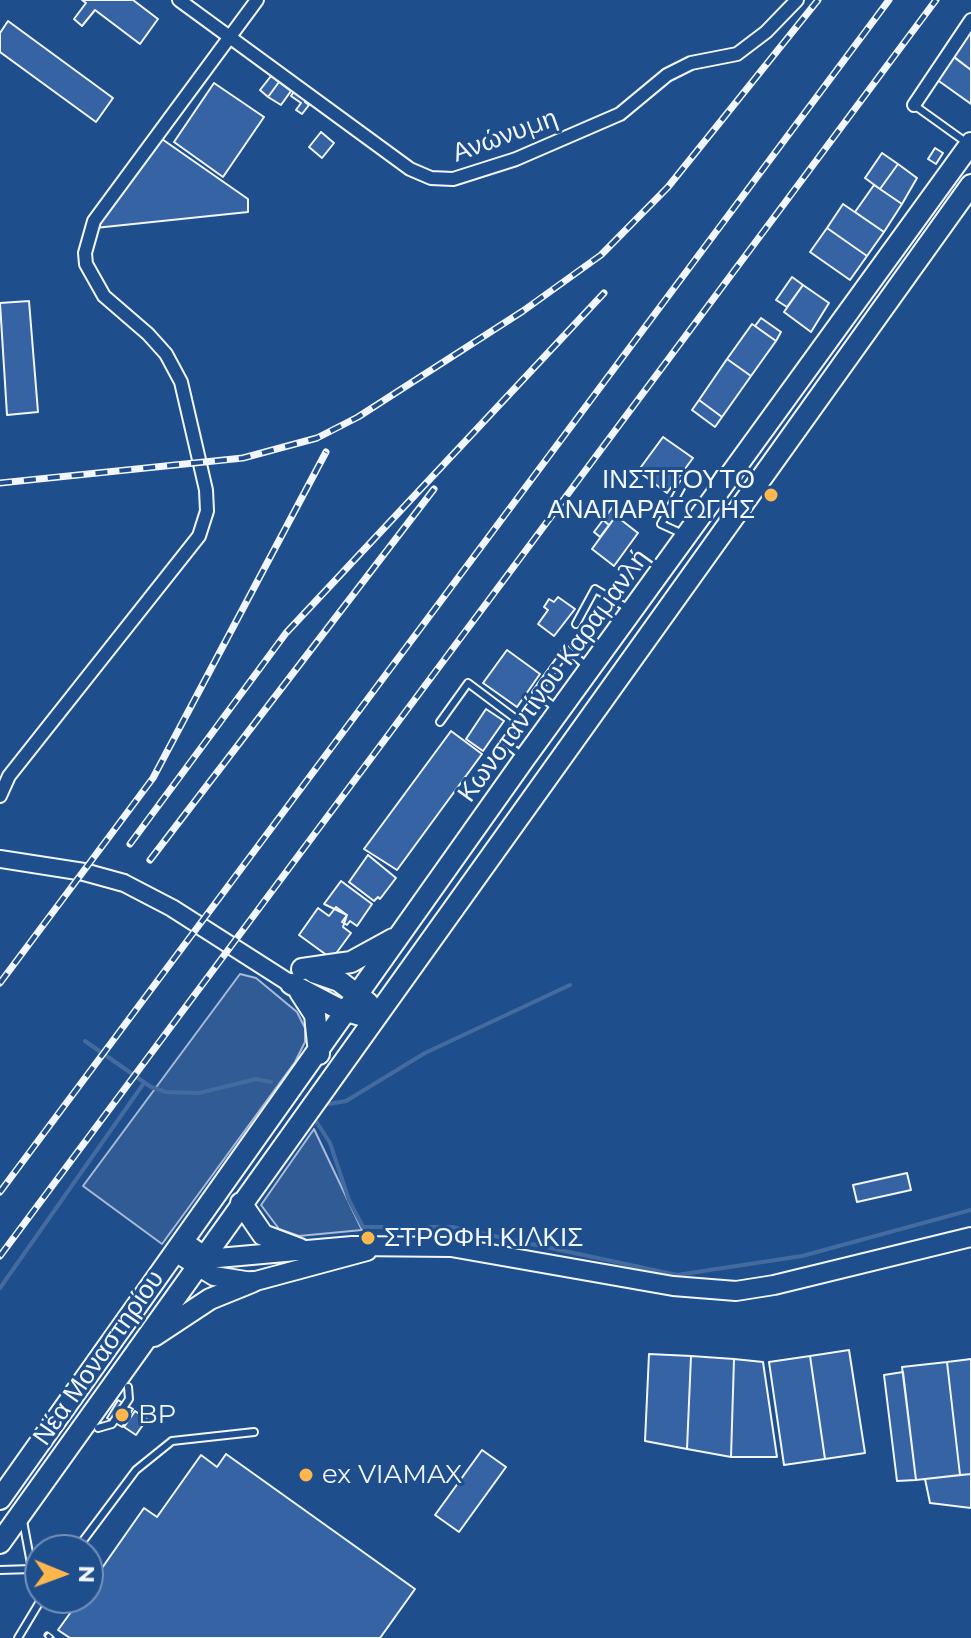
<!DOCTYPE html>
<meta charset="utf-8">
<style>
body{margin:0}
#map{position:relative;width:971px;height:1638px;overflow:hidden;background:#1f4e8c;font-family:Montserrat,sans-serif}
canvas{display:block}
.north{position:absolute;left:24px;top:1534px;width:80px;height:80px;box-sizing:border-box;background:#1f4e8c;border:2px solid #7391ba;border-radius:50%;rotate:91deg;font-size:22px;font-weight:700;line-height:32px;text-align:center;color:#f2f6ff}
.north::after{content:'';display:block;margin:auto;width:28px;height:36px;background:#ffb74d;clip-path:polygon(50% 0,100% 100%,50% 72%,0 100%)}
</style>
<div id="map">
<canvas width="971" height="1638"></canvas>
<div class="north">N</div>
</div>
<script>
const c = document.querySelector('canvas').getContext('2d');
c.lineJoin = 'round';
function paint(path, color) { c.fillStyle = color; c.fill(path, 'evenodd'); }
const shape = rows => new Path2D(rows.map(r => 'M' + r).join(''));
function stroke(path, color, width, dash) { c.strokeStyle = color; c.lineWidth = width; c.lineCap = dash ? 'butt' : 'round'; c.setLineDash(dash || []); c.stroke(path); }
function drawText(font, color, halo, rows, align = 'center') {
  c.font = font + ' Montserrat,sans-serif'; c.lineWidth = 6; c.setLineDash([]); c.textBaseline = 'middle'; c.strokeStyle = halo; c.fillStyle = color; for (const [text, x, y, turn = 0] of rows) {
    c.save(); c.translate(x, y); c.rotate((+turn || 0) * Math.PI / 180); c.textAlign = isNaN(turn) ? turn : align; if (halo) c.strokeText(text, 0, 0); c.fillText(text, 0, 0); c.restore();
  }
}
const built = shape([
 [240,974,256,978,297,1012,305,1028,305,1042,295,1062,162,1244,83,1186,240,974],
 [314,1129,362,1230,299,1236,279,1229,261,1205,314,1129]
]);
paint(built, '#305b95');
stroke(built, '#a8bbd7', 2);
stroke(shape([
 [85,1041,151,1087,166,1092,199,1093,256,1079,271,1082],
 [323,1105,346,1101,425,1053,570,985],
 [314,1118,330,1143,349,1200,363,1227,452,1227,677,1275,802,1256,971,1210],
 [0,1288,144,1083]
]), '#446ba0', 4);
const building = shape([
 [82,0,133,0,158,19,140,44,95,10,82,26,74,19,86,3,82,0],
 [8,21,113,98,96,122,0,52,0,33,8,21],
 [971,28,971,70,951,55,971,28],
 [953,56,971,70,971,104,936,79,953,56],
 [271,76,279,82,268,97,260,90,271,76],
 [279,82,291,91,281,105,268,97,279,82],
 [214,83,264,117,223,177,174,142,214,83],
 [295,90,308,99,305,102,309,105,302,114,296,110,301,103,291,96,295,90],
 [321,132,334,143,322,158,309,147,321,132],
 [159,137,248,199,248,212,95,228,159,137],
 [935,148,943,153,936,164,928,159,935,148],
 [882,153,898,164,880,189,865,178,882,153],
 [898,164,917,178,902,204,880,189,898,164],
 [874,185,902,204,884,232,855,212,874,185],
 [843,204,884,232,867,256,827,228,843,204],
 [827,228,867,256,850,280,810,252,827,228],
 [792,277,803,285,787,307,776,300,792,277],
 [803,285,829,303,811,332,784,312,803,285],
 [29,301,38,412,7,415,0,303,29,301],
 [761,318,781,332,776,341,755,326,761,318],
 [752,324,776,341,751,376,727,359,752,324],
 [727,359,751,376,722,417,699,400,727,359],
 [699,400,722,417,715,427,692,410,699,400],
 [663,437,693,458,667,493,638,471,663,437],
 [614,505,621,510,609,525,603,520,614,505],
 [616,516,638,533,614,566,592,549,616,516],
 [603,520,609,525,600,537,594,532,603,520],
 [558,597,575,609,554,636,538,624,548,610,544,607,549,599,554,602,558,597],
 [507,650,540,674,517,707,483,683,507,650],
 [486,709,504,721,483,751,466,739,486,709],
 [451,731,482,754,397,870,364,849,451,731],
 [368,855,396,878,380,899,378,897,374,901,349,882,368,855],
 [341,881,372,904,357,926,350,921,347,925,342,922,347,915,324,904,341,881],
 [336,907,347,915,343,927,351,933,332,959,299,935,318,908,329,916,336,907],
 [907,1173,911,1190,857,1202,853,1185,907,1173],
 [849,1350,865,1453,825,1459,810,1356,849,1350],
 [649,1354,691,1356,687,1449,645,1441,649,1354],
 [691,1356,734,1359,731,1457,687,1449,691,1356],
 [810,1356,825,1459,784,1465,769,1362,810,1356],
 [734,1359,763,1362,777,1457,731,1457,734,1359],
 [971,1359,971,1474,960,1475,947,1362,971,1359],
 [947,1362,960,1475,916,1480,902,1367,947,1362],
 [903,1372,916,1480,897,1481,884,1375,903,1372],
 [118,1400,133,1409,122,1427,107,1418,118,1400],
 [135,1411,147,1419,136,1435,124,1427,135,1411],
 [482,1450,506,1467,459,1532,435,1515,482,1450],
 [226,1454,415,1589,380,1638,70,1638,58,1630,81,1598,88,1598,88,1588,144,1508,157,1517,201,1455,217,1467,226,1454],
 [971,1474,971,1508,930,1503,925,1479,971,1474]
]);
paint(building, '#3563a3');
stroke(building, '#f2f6ff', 2);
const service = shape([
 [914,105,967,143],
 [683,534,661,524,683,484],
 [576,624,595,589,629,609],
 [556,708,536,693,567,650,588,667],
 [440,722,468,683,516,719,507,744,522,756],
 [98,1428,112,1424,129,1399,128,1387],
 [23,1521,32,1569],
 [76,1550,136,1470,172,1441,254,1432],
 [0,1570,32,1569,40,1574],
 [18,1638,42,1598]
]);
const minor = shape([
 [179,0,410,169,431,178,453,179,516,159,620,114,667,75,691,63,737,54,766,32,797,0],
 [914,105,971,20],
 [0,796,9,776,199,536,207,511,206,490,181,382,166,354,148,334,104,296,86,264,85,253,94,221,257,0]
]);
const tertiary = shape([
 [0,859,84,872,124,883,172,908,291,984]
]);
const secondary = shape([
 [183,1241,203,1255,218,1258,352,1246,451,1247,673,1286,736,1291,774,1285,971,1237],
 [175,1252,214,1276,252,1282,367,1251]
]);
const primary = shape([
 [302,969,351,962,393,939],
 [313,972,339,981,368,1003],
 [291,984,337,1008,360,1015],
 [300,992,315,1015,319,1054],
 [241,1203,263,1235,300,1249],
 [154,1336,210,1299,252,1282],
 [0,1499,525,758,971,143],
 [0,1543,971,185]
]);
stroke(service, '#f2f6ff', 10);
stroke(minor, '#f2f6ff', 16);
stroke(tertiary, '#f2f6ff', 20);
stroke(secondary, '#f2f6ff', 22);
stroke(primary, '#f2f6ff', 24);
stroke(service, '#1f4e8c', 6);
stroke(minor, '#1f4e8c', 12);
stroke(tertiary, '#1f4e8c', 16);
stroke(secondary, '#1f4e8c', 18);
stroke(primary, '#1f4e8c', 20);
const rail = shape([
 [0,483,243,458,317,438,358,417,523,311,601,255,668,187,818,0],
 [130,844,286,633,604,293],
 [150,860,434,489],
 [0,983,153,778,326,452],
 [0,1192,889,0],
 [0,1256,936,0],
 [47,1635,51,1638]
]);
stroke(rail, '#f2f6ff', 7);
stroke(rail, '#1f4e8c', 4, [12]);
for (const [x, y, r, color] of [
 [771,495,8,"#ffb74d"],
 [368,1238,8,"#ffb74d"],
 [122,1415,8,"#ffb74d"],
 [306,1475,8,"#ffb74d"]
]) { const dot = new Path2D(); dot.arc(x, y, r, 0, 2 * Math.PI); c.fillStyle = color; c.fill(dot); stroke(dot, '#1f4e8c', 3); }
drawText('26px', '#f2f6ff', '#1f4e8c', [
 ["Ανώνυμη",505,136,-20],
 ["Κωνσταντίνου Καραμανλή",554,676,-54],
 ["Νέα Μοναστηρίου",99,1358,-55]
]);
drawText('26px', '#f2f6ff', '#1f4e8c', [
 ["ΙΝΣΤΙΤΟΥΤΟ",755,480,"right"],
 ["ΑΝΑΠΑΡΑΓΩΓΗΣ",755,510,"right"],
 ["ΣΤΡΟΦΗ ΚΙΛΚΙΣ",384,1238],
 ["BP",138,1415],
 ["ex VIAMAX",322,1475]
], 'left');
</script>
